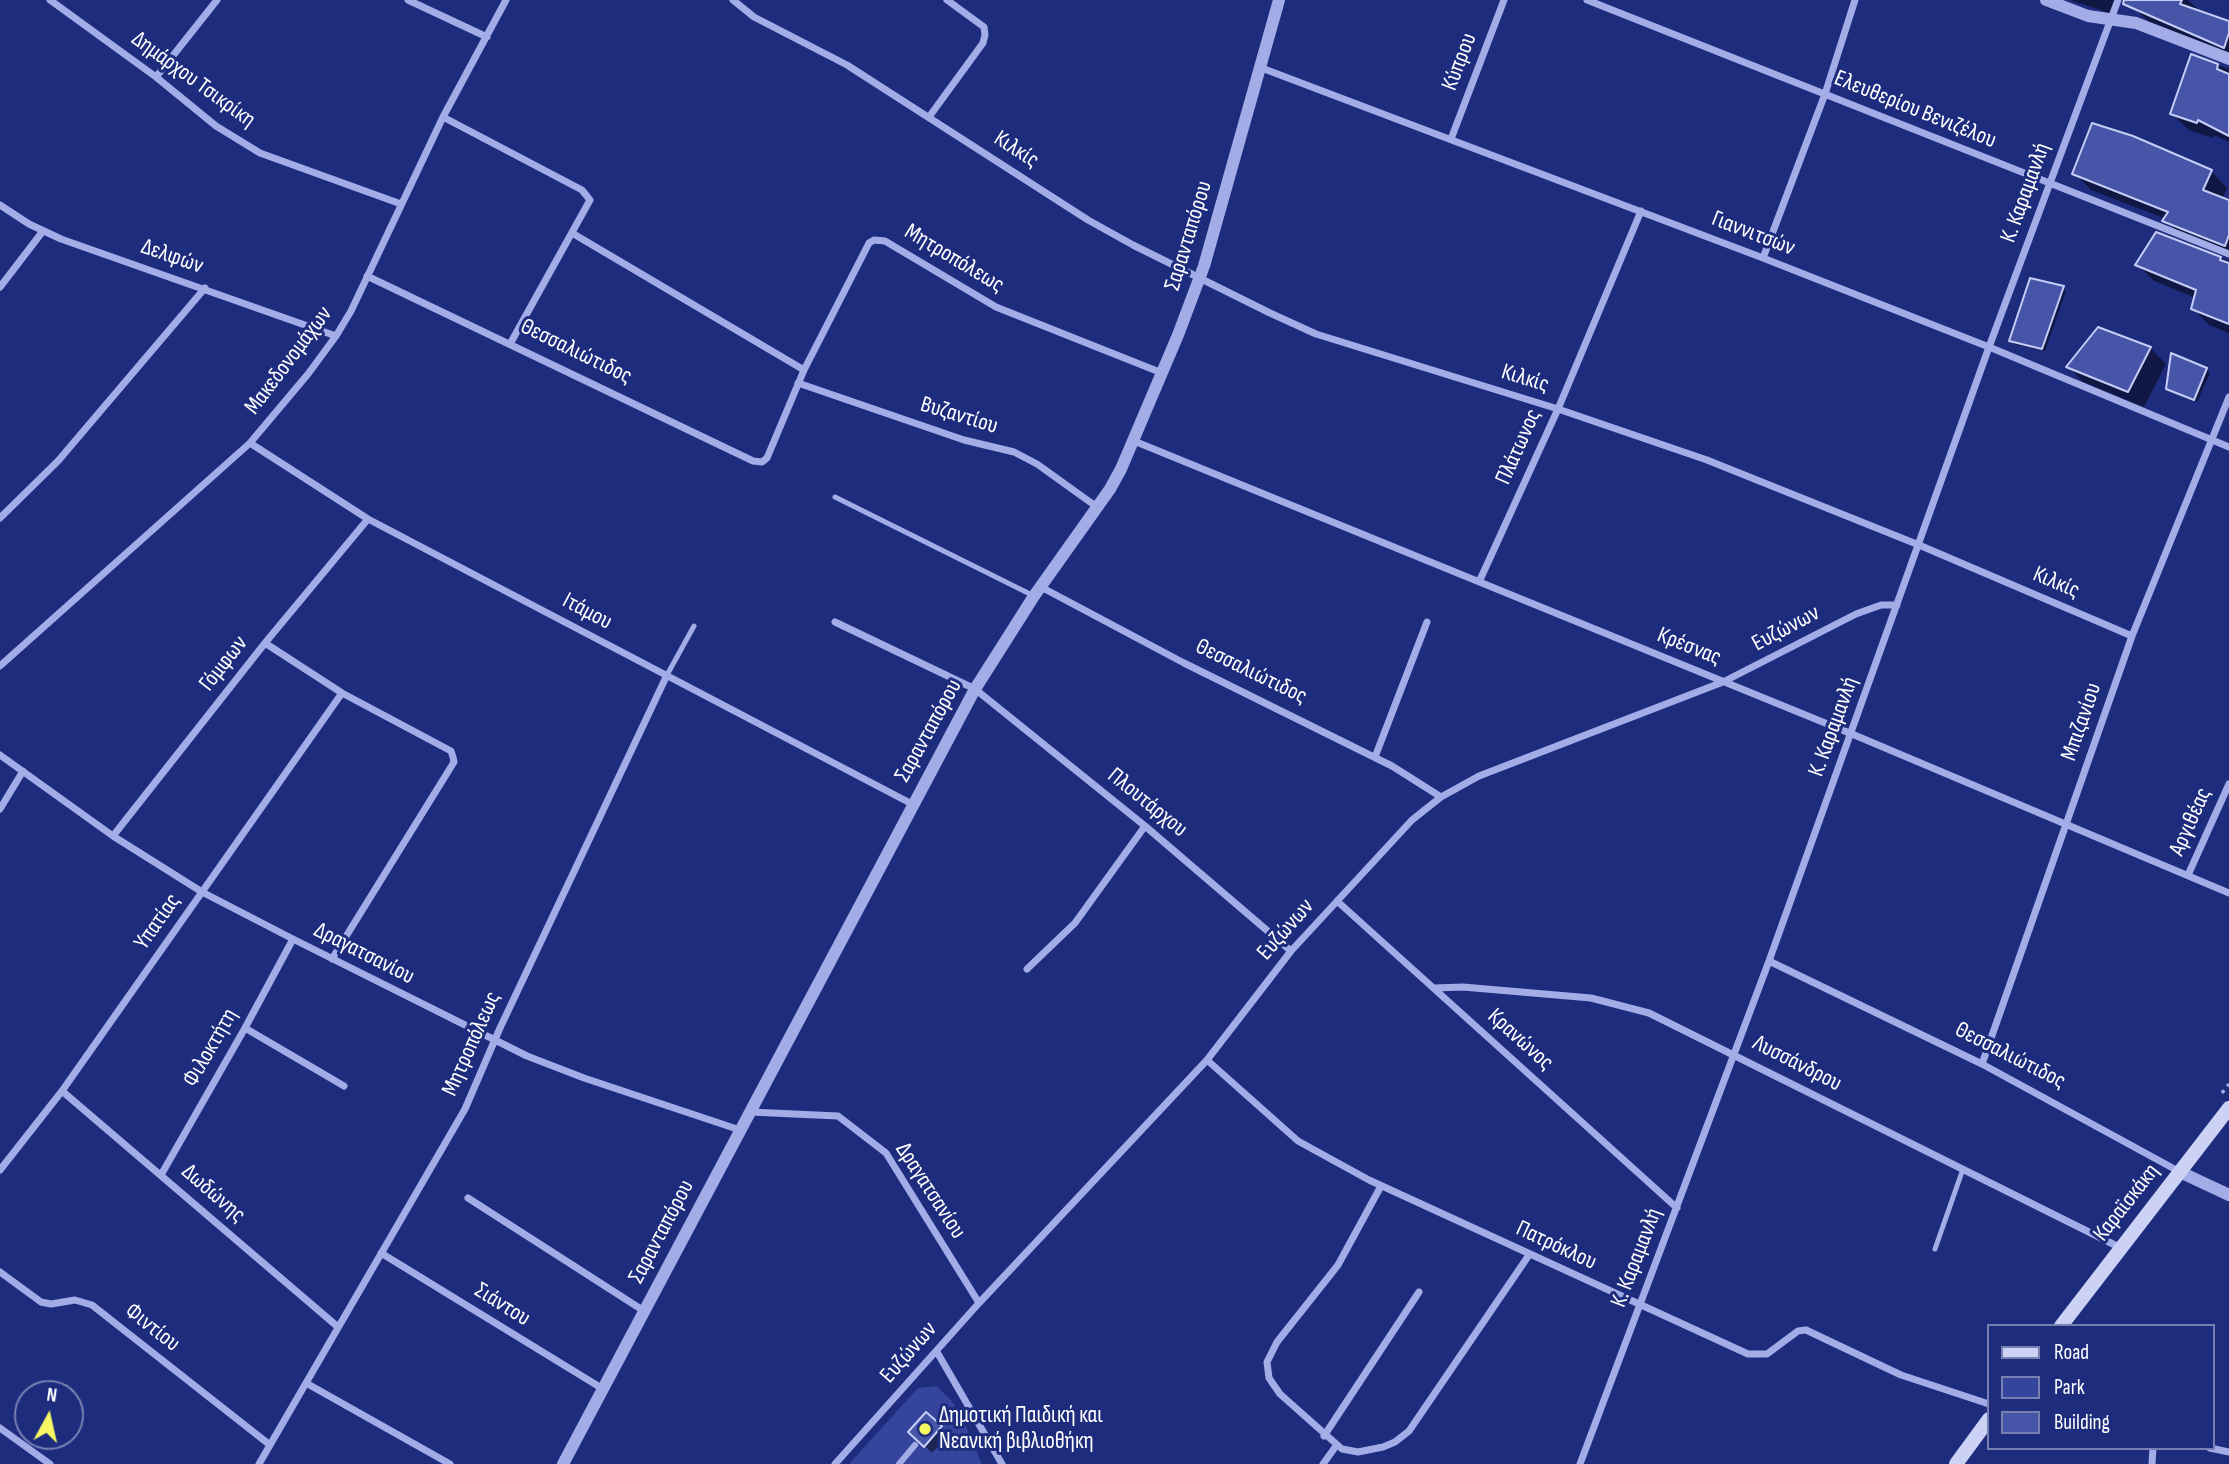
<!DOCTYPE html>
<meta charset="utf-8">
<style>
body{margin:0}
#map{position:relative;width:2229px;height:1464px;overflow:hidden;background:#1e2c7e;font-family:"Sofia Sans Condensed",sans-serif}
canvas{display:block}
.legend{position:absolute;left:1987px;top:1324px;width:228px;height:126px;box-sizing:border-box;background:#1e2c7e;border:2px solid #7880b2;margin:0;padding:9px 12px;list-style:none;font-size:21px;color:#fff}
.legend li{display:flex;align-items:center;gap:14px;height:35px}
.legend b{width:35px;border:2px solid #7880b2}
.north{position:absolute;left:14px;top:1380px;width:70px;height:70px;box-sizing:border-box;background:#1e2c7e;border:2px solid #7880b2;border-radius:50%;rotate:8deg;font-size:19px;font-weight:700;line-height:28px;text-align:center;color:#fff}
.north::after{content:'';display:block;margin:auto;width:24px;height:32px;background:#f5f661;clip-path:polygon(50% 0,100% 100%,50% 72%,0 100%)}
</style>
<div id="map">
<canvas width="2229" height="1464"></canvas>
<ul class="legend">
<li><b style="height:9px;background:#ccd2f6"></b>Road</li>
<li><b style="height:19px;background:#35459e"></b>Park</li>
<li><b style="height:19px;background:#4755a8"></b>Building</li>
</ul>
<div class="north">N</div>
</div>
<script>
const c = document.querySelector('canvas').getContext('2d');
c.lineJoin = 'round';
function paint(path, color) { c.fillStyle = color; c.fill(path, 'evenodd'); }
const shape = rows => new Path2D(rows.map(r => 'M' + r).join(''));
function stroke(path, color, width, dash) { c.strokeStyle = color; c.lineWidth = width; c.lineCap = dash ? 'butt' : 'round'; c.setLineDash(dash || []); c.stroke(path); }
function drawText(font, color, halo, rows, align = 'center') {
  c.font = font + ' "Sofia Sans Condensed",sans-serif'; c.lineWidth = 6; c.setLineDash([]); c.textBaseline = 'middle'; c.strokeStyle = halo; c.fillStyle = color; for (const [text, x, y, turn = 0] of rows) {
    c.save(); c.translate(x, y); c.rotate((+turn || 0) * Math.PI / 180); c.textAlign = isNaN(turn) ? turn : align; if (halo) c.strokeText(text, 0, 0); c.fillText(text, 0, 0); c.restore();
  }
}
paint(shape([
 [936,1386,951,1400,963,1420,982,1464,849,1464,918,1388]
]), '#35459e');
paint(shape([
 [2070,0,2121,0,2115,15],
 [2139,0,2188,0,2200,11,2229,23,2229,58,2152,25,2136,9],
 [2192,56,2229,69,2229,142,2214,135,2213,138,2189,130,2172,114],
 [2211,171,2227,188,2222,199,2229,202,2229,256,2181,237,2166,219,2091,190,2074,173],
 [2157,234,2229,261,2229,333,2209,325,2193,308,2196,298,2154,281,2137,264],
 [2063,288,2066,291,2045,351,2014,344,2011,341],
 [2150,348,2166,364,2144,407,2083,382,2068,366],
 [2206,369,2210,373,2197,402,2167,388],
 [926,1414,948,1435,932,1453,910,1432]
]), '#0007');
const building = shape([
 [2124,0,2182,0,2180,4,2229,21,2229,33,2224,48,2123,4,2124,0],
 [2191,54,2218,64,2217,69,2229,74,2229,136,2198,120,2197,123,2170,114,2191,54],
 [2092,123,2133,136,2212,170,2203,190,2229,200,2229,235,2225,246,2162,221,2168,212,2072,174,2092,123],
 [2156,232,2221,257,2220,260,2229,263,2229,324,2191,309,2196,290,2135,265,2156,232],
 [2030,278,2064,286,2042,349,2009,341,2030,278],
 [2098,327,2151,347,2128,392,2066,367,2098,327],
 [2171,353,2207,368,2194,400,2166,389,2171,353],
 [926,1412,942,1426,924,1447,908,1432,926,1412]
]);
paint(building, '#4755a8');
stroke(building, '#c6cdf6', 2);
stroke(shape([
 [2222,1093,2229,1084]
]), '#a2ade8', 3.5, [3.5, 5]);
stroke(shape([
 [835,497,1034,596],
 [667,675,694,626],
 [1935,1249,1963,1169]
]), '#a2ade8', 5);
stroke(shape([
 [899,1464,915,1445]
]), '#a2ade8', 6);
stroke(shape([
 [50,0,156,77,216,126,260,153,401,204],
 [408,0,487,37],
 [733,0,754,17,847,65,1088,220,1133,245,1270,313,1316,334,1558,409,1707,460,1919,545,2132,636],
 [1587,0,2229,254],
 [1259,67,1763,258,1989,347,2229,447],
 [156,77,217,0],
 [443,117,582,190,590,200,510,344],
 [929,117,983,43,985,35,984,27,947,0],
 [1451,139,1504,0],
 [0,205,29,224,61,239,336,336],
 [572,233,804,370],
 [1763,258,1825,94,1855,0],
 [367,276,753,461,762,462,767,458,804,370,869,243,874,240,885,241,996,307,1162,373],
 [0,287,43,231],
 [798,383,964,440,1014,452,1037,464,1097,507],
 [1134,441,1852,734,2229,893],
 [250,443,368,519,912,804],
 [0,518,58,461,205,288],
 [1479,582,1558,409,1641,211],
 [1041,587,1184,663,1392,766,1441,797],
 [835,622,975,689,1145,826,1291,951],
 [265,643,342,693,451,751,453,757,454,762,332,959],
 [0,666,250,443,308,374,336,336,351,311,443,117,506,0],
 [0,755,113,836,202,892,293,939,527,1056,584,1078,740,1130],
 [1375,757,1427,622],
 [0,809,23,771],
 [113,836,265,643,368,519],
 [2188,875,2229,784],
 [1337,901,1677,1208],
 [1769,961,1982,1064,2180,1172],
 [1027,969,1075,923,1145,826],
 [1434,988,1463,987,1591,998,1649,1013,2121,1248],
 [245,1028,344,1086],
 [1207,1060,1298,1141,1369,1180,1748,1354,1767,1354,1798,1331,1806,1330,1901,1375,1989,1404],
 [1982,1064,2132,636,2229,397],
 [62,1091,338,1327],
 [750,1112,838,1116,886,1153,979,1303],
 [0,1170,62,1091,342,693],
 [161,1175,245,1028,293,939],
 [1381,1186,1338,1265,1277,1342,1267,1362,1269,1378,1280,1394,1342,1449,1358,1452,1383,1447,1395,1442,1409,1431,1529,1255],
 [468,1198,644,1311],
 [381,1253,603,1389],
 [0,1272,41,1302,51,1304,75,1300,92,1305,270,1445],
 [937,1352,1002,1464],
 [306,1383,450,1464],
 [0,1428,50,1464],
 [1324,1436,1419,1292],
 [2210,1448,2229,1452],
 [259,1464,465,1109,500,1028,667,675],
 [835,1464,979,1303,1207,1060,1291,951,1412,820,1441,797,1479,776,1723,682,1856,614,1881,605,1897,605],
 [1323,1464,1336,1446],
 [1580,1464,1769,961,1989,347,2118,0],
 [2152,1464,2153,1448]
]), '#a2ade8', 7);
stroke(shape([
 [2046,0,2088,16,2136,23,2229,59],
 [2180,1172,2229,1195],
 [563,1464,975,689,1034,596,1110,489,1121,469,1178,335,1204,266,1279,0]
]), '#a2ade8', 12);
stroke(shape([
 [2061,1326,2229,1108],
 [1956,1464,1989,1419]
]), '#ccd2f6', 14);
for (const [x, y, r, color] of [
 [925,1429,7,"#f5f661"]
]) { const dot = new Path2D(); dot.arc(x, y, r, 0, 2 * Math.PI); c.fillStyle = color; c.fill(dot); stroke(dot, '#1e2c7e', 2.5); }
drawText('23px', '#fff', '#1e2c7e', [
 ["Κύπρου",1460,62,-69],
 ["Δημάρχου Τσικρίκη",193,80,36],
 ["Ελευθερίου Βενιζέλου",1915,110,22],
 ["Κιλκίς",1016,150,33],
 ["Κ. Καραμανλή",2026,193,-70],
 ["Γιαννιτσών",1753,234,21],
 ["Σαρανταπόρου",1189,236,-73],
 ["Δελφών",172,257,19],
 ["Μητροπόλεως",954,259,31],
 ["Θεσσαλιώτιδος",576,352,26],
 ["Μακεδονομάχων",289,361,-53],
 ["Κιλκίς",1525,379,17],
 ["Βυζαντίου",959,416,17],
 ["Πλάτωνος",1519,447,-66],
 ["Κιλκίς",2056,583,23],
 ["Ιτάμου",587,612,28],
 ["Ευζώνων",1786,629,-28],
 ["Κρέσνας",1689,647,22],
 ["Γόμφων",224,664,-52],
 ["Θεσσαλιώτιδος",1251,672,26],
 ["Μπιζανίου",2082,722,-71],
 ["Κ. Καραμανλή",1834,727,-70],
 ["Σαρανταπόρου",929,731,-61],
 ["Πλουτάρχου",1147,803,39],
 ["Αργιθέας",2191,822,-66],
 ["Υπατίας",158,922,-55],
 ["Ευζώνων",1286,930,-49],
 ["Δραγατσανίου",364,954,27],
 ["Κρανώνος",1520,1040,42],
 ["Μητροπόλεως",472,1044,-66],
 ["Φιλοκτήτη",211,1048,-60],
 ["Θεσσαλιώτιδος",2010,1056,27],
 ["Λυσσάνδρου",1797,1064,27],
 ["Δραγατσανίου",930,1191,57],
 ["Δωδώνης",213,1194,41],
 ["Καραϊσκάκη",2127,1203,-52],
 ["Σαρανταπόρου",662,1232,-62],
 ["Πατρόκλου",1556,1246,25],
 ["Κ. Καραμανλή",1637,1258,-69],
 ["Σιάντου",502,1305,32],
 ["Φιντίου",152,1328,38],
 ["Ευζώνων",909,1353,-49]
]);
drawText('23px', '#fff', '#1e2c7e', [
 ["Δημοτική Παιδική και",939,1416],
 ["Νεανική βιβλιοθήκη",939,1442]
], 'left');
</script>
